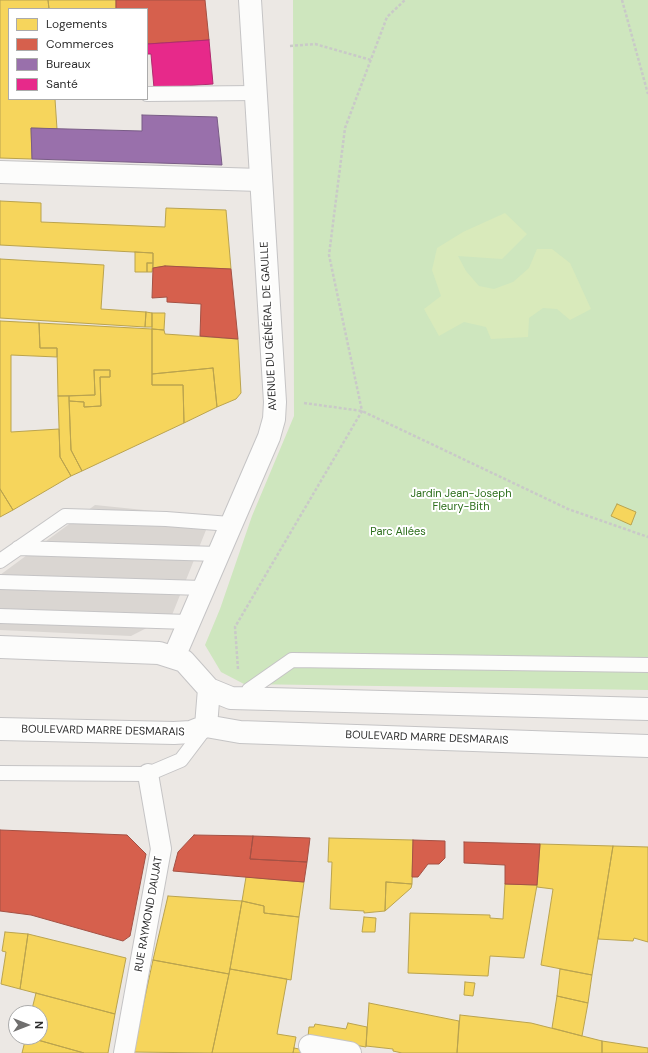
<!DOCTYPE html>
<meta charset="utf-8">
<style>
body{margin:0}
#map{position:relative;width:648px;height:1053px;overflow:hidden;background:#ece8e4;font-family:"DM Sans",sans-serif}
canvas{display:block}
.legend{position:absolute;left:8px;top:8px;width:140px;height:92px;box-sizing:border-box;background:#fff;border:1px solid #ababab;margin:0;padding:5px 7px;list-style:none;font-size:12px;color:#2e2e2e}
.legend li{display:flex;align-items:center;gap:8px;height:20px}
.legend b{width:20px;border:1px solid #ababab}
.north{position:absolute;left:8px;top:1005px;width:40px;height:40px;box-sizing:border-box;background:#fff;border:1px solid #ababab;border-radius:50%;rotate:90deg;font-size:11px;font-weight:700;line-height:16px;text-align:center;color:#2e2e2e}
.north::after{content:'';display:block;margin:auto;width:14px;height:18px;background:#706f6e;clip-path:polygon(50% 0,100% 100%,50% 72%,0 100%)}
</style>
<div id="map">
<canvas width="648" height="1053"></canvas>
<ul class="legend">
<li><b style="height:11px;background:#f6d55c"></b>Logements</li>
<li><b style="height:11px;background:#d6604d"></b>Commerces</li>
<li><b style="height:11px;background:#9970ab"></b>Bureaux</li>
<li><b style="height:11px;background:#e7298a"></b>Santé</li>
</ul>
<div class="north">N</div>
</div>
<script>
const c = document.querySelector('canvas').getContext('2d');
c.lineJoin = 'round';
function paint(path, color) { c.fillStyle = color; c.fill(path, 'evenodd'); }
const shape = rows => new Path2D(rows.map(r => 'M' + r).join(''));
function stroke(path, color, width, dash) { c.strokeStyle = color; c.lineWidth = width; c.lineCap = dash ? 'butt' : 'round'; c.setLineDash(dash || []); c.stroke(path); }
function drawText(font, color, halo, rows, align = 'center') {
  c.font = font + ' "DM Sans",sans-serif'; c.lineWidth = 4; c.setLineDash([]); c.textBaseline = 'middle'; c.strokeStyle = halo; c.fillStyle = color; for (const [text, x, y, turn = 0] of rows) {
    c.save(); c.translate(x, y); c.rotate((+turn || 0) * Math.PI / 180); c.textAlign = isNaN(turn) ? turn : align; if (halo) c.strokeText(text, 0, 0); c.fillText(text, 0, 0); c.restore();
  }
}
paint(shape([
 [293,0,648,0,648,690,244,684,221,672,205,645,220,609,252,516,294,416]
]), '#cee6be');
paint(shape([
 [505,213,527,234,502,259,458,256,466,271,479,286,494,289,513,282,529,268,537,249,552,249,570,263,591,309,570,320,557,309,543,308,529,318,528,337,491,339,486,327,464,322,439,336,424,309,441,296,432,270,437,248,463,232]
]), '#d9eabb');
paint(shape([
 [95,505,183,514,210,520,172,615,131,636,0,630,0,575]
]), '#dad6d2');
const homes = shape([
 [0,0,48,0,49,9,9,9,9,99,55,99,57,129,31,128,32,159,0,158,0,0],
 [48,0,116,0,116,9,49,9,48,0],
 [0,201,41,203,41,222,165,227,166,208,226,210,231,269,165,266,153,268,153,253,0,245,0,201],
 [135,252,153,253,153,263,147,263,147,272,135,272,135,252],
 [0,259,104,265,101,309,146,312,145,327,0,318,0,259],
 [147,263,153,263,152,272,147,272,147,263],
 [146,312,152,313,152,327,145,327,146,312],
 [152,313,165,313,164,330,152,329,152,313],
 [0,321,39,323,40,348,57,348,57,357,11,355,11,432,59,429,60,457,71,476,13,510,0,489,0,321],
 [39,323,152,329,152,385,183,385,184,423,82,471,71,450,69,401,84,402,84,407,101,406,100,377,110,377,110,370,94,370,95,395,58,396,57,348,40,348,39,323],
 [152,329,164,330,165,334,238,339,241,393,236,399,217,407,213,368,152,374,152,329],
 [213,368,217,407,184,423,183,385,152,385,152,374,213,368],
 [94,370,110,370,110,377,100,377,101,406,84,407,84,402,69,401,69,396,95,395,94,370],
 [58,396,69,396,71,450,82,471,71,476,60,457,58,396],
 [0,489,13,510,0,517,0,489],
 [617,504,636,512,631,525,611,516,617,504],
 [329,838,413,840,412,884,386,882,385,911,364,913,364,911,330,909,332,862,328,862,329,838],
 [540,844,613,846,592,975,541,965,553,889,537,887,540,844],
 [613,846,648,847,648,942,634,938,633,941,598,939,613,846],
 [246,877,304,882,299,917,264,913,264,906,242,901,246,877],
 [386,882,412,884,411,888,385,911,386,882],
 [505,884,537,885,524,958,490,956,488,976,408,973,410,913,490,915,490,918,503,919,505,884],
 [168,896,242,901,229,974,153,960,168,896],
 [242,901,264,906,264,913,299,917,291,980,230,969,242,901],
 [364,917,376,918,375,932,362,932,364,917],
 [5,932,28,934,20,989,1,984,6,952,2,951,5,932],
 [28,934,126,958,115,1014,20,989,28,934],
 [153,960,229,974,212,1053,133,1052,153,960],
 [230,969,287,979,277,1034,296,1037,293,1053,212,1053,230,969],
 [560,969,592,975,588,1003,557,996,560,969],
 [465,982,475,983,473,996,464,995,465,982],
 [36,993,115,1014,108,1053,84,1053,27,1037,40,1037,40,1013,31,1013,36,993],
 [557,996,588,1003,582,1036,552,1028,557,996],
 [369,1003,459,1021,457,1053,402,1053,393,1051,393,1049,366,1046,369,1003],
 [460,1015,531,1023,602,1041,602,1053,457,1053,460,1015],
 [348,1023,367,1027,366,1047,308,1037,309,1027,314,1027,315,1024,346,1029,348,1023],
 [26,1037,27,1037,84,1053,22,1053,26,1037],
 [602,1041,648,1048,648,1053,602,1053,602,1041],
 [294,1048,318,1053,293,1053,294,1048]
]);
paint(homes, '#f6d55c');
stroke(homes, '#baa34e', 1);
const shops = shape([
 [116,0,205,0,209,40,147,44,147,9,116,9,116,0],
 [165,266,231,269,238,339,200,336,201,304,167,302,167,297,152,298,153,268,165,266],
 [0,830,127,835,146,854,130,936,123,941,31,915,0,911,0,830],
 [194,835,253,836,250,859,307,862,304,882,173,871,178,852,194,835],
 [253,836,310,838,307,862,250,859,253,836],
 [413,840,445,841,445,858,439,864,428,864,418,877,412,877,413,840],
 [464,842,540,844,537,885,505,884,505,865,464,863,464,842]
]);
paint(shops, '#d6604d');
stroke(shops, '#a45144', 1);
const offices = shape([
 [142,115,217,117,222,165,32,159,31,128,142,131,142,115]
]);
paint(offices, '#9970ab');
stroke(offices, '#795c86', 1);
const health = shape([
 [209,40,213,84,154,88,151,54,147,54,147,44,209,40]
]);
paint(health, '#e7298a');
stroke(health, '#b02a6e', 1);
const service = shape([
 [147,94,256,93],
 [18,548,218,554],
 [0,561,65,516,166,519,230,524],
 [0,582,203,588],
 [0,616,188,622],
 [246,699,249,690,292,660,648,665],
 [0,773,148,774,181,760,206,727]
]);
const pedestrian = shape([
 [124,1053,161,849,148,774]
]);
const minor = shape([
 [0,172,260,180],
 [310,1046,350,1053]
]);
const secondary = shape([
 [0,647,159,653,184,661,209,689,231,698,648,709],
 [174,657,269,437,274,419,275,402,250,0],
 [206,726,209,689],
 [0,729,174,733,191,732,206,726,240,732,648,746]
]);
stroke(service, '#c5c4c5', 16);
stroke(pedestrian, '#c5c4c5', 22);
stroke(minor, '#c5c4c5', 24);
stroke(secondary, '#c5c4c5', 24);
stroke(shape([
 [622,0,648,94],
 [290,46,315,44,371,60],
 [304,403,362,411,568,509,648,537],
 [238,669,235,627,362,411,329,255,345,128,387,17,405,0]
]), '#c9c9c8', 2.5, [3, 2]);
stroke(service, '#fcfcfb', 14);
stroke(pedestrian, '#fcfcfb', 20);
stroke(minor, '#fcfcfb', 22);
stroke(secondary, '#fcfcfb', 22);
drawText('11px', '#2e2e2e', '#fff', [
 ["AVENUE DU GÉNÉRAL DE GAULLE",269,326,-93],
 ["BOULEVARD MARRE DESMARAIS",103,731,1],
 ["BOULEVARD MARRE DESMARAIS",427,738,2],
 ["RUE RAYMOND DAUJAT",149,914,-80]
]);
drawText('11px', '#2c6e1b', '#fff', [
 ["Jardin Jean-Joseph",461,494],
 ["Fleury-Bith",461,507],
 ["Parc Allées",398,532]
]);
</script>
